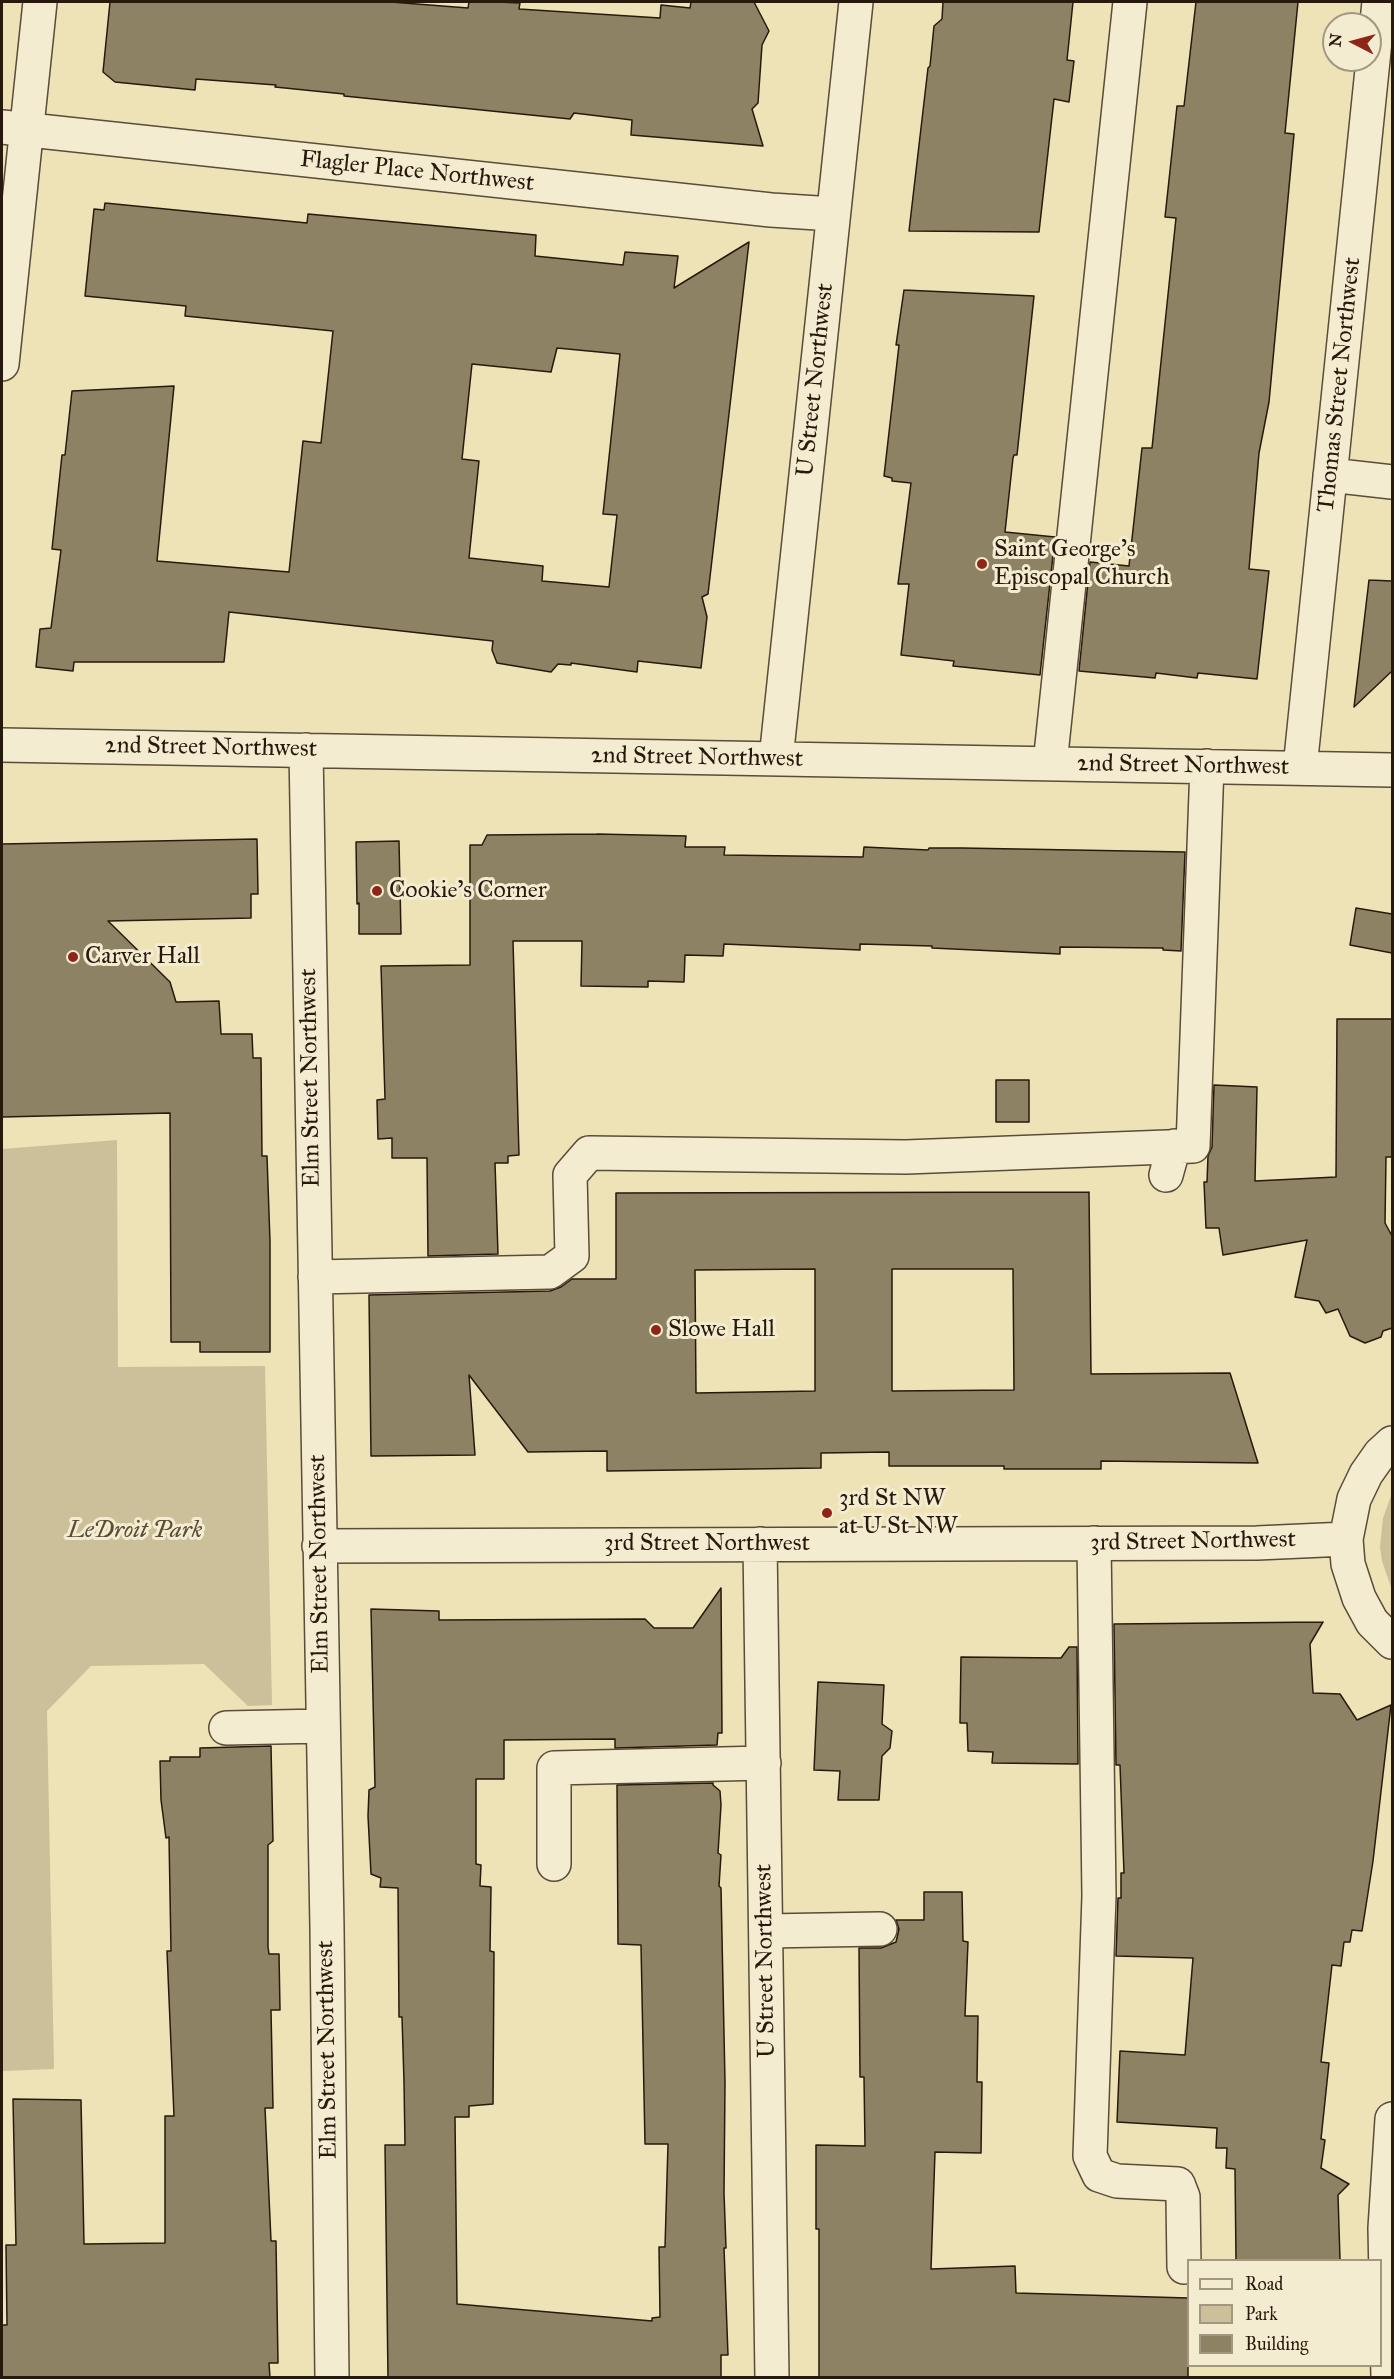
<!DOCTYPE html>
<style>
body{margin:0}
#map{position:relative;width:1394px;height:2379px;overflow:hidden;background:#eee2b7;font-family:"IM FELL Great Primer",serif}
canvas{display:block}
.frame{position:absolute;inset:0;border:3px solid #271a0d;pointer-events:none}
.legend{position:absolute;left:1187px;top:2259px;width:195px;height:108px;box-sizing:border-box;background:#f4ecd0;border:2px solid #a29882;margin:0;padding:8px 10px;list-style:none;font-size:18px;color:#271a0d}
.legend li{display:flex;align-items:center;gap:12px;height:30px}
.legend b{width:30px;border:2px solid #a29882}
.north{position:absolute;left:1322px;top:12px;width:60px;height:60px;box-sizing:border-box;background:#f4ecd0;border:2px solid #a29882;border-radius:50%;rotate:276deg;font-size:16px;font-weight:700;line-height:24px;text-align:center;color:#271a0d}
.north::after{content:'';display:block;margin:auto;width:21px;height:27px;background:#8f2418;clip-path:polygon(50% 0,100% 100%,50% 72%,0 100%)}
</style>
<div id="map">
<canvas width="1394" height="2379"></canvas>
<div class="frame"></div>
<ul class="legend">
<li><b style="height:8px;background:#f4ecd0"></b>Road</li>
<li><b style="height:16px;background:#ccc09a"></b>Park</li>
<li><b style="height:16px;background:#8e8265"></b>Building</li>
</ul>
<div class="north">N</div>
</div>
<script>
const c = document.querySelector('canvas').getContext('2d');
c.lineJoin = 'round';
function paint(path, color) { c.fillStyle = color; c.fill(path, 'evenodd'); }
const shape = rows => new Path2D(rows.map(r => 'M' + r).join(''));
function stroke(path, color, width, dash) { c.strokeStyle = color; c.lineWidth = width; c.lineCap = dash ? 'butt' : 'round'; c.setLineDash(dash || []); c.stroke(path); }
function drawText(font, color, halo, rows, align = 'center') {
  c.font = font + ' "IM FELL Great Primer",serif'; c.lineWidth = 6; c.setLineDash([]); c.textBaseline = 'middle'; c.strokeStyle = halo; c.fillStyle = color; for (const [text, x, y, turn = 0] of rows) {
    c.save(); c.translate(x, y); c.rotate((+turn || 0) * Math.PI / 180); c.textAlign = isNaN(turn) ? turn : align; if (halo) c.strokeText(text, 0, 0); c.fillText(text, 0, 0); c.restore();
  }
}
paint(shape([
 [117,1140,118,1367,265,1366,272,1705,248,1706,204,1664,91,1666,47,1711,54,2069,2,2071,2,1149],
 [1392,1493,1392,1590,1382,1561,1380,1547,1383,1518]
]), '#ccc09a');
const building = shape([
 [110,2,391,2,468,8,469,2,497,2,520,3,519,9,660,18,661,5,690,8,691,2,754,2,769,31,762,45,758,103,752,109,763,146,631,135,632,120,574,113,570,119,344,96,344,94,275,87,276,85,196,79,195,90,115,82,103,72,110,2],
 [943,2,1073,2,1067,60,1074,61,1069,102,1054,99,1039,232,909,231,928,68,930,66,934,26,942,19,943,2],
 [1196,2,1298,2,1285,133,1294,134,1269,402,1259,453,1249,569,1269,571,1257,679,1198,673,1197,678,1156,673,1155,678,1079,671,1090,562,1129,566,1142,448,1152,448,1176,218,1165,217,1177,106,1184,106,1196,2],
 [105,203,307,223,308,214,536,235,535,256,623,265,625,252,678,256,674,288,749,242,708,594,702,597,707,617,701,668,638,661,637,672,571,663,571,665,558,664,551,672,497,663,492,650,493,641,229,612,224,662,74,662,73,671,36,667,40,629,51,628,61,550,52,549,62,455,65,455,72,391,174,386,157,561,289,572,303,441,321,443,333,331,185,316,186,306,85,296,94,209,104,210,105,203],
 [557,348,620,354,603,514,617,515,609,587,542,581,543,566,469,558,479,461,462,459,472,364,551,372,557,348],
 [904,290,1034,296,1017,455,1014,455,1013,458,1005,532,1055,537,1040,675,953,666,954,661,901,655,909,584,898,584,911,483,892,481,892,478,884,476,899,345,896,345,904,290],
 [1369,580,1392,581,1392,671,1354,707,1369,580],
 [597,834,686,836,685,847,725,847,724,855,863,857,864,847,928,850,929,848,962,848,1185,852,1181,951,1163,950,1163,948,1060,947,1060,954,932,948,932,946,860,944,860,950,724,944,723,956,685,955,684,982,648,981,648,987,581,986,582,941,513,941,519,1155,508,1156,508,1163,495,1163,498,1254,428,1256,427,1158,392,1158,392,1138,378,1139,377,1100,385,1099,381,966,470,965,470,845,482,845,487,835,597,834],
 [257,839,258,894,251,894,251,918,108,921,170,982,176,1002,219,1001,221,1034,252,1034,253,1058,261,1058,262,1156,267,1156,270,1242,270,1352,200,1352,200,1342,171,1342,170,1113,2,1117,2,844,257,839],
 [399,841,401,934,359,934,359,903,357,904,356,842,399,841],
 [1356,908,1392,914,1392,953,1350,945,1356,908],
 [1337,1019,1392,1019,1392,1157,1386,1157,1385,1223,1392,1236,1392,1328,1383,1331,1381,1337,1365,1343,1350,1336,1338,1309,1326,1313,1319,1301,1295,1297,1307,1240,1223,1255,1219,1228,1206,1228,1204,1182,1207,1182,1208,1156,1212,1147,1214,1085,1257,1087,1255,1181,1336,1177,1337,1019],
 [996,1080,1029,1080,1029,1122,996,1122,996,1080],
 [1089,1192,1091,1374,1230,1373,1258,1463,1101,1461,1101,1469,1004,1469,1004,1466,889,1466,889,1452,821,1453,821,1468,607,1471,607,1451,528,1452,469,1375,475,1455,371,1456,369,1295,550,1291,561,1287,572,1279,616,1279,616,1193,1089,1192],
 [815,1269,815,1391,696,1393,695,1270,815,1269],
 [892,1269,1013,1269,1014,1390,892,1391,892,1269],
 [721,1588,722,1733,718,1733,717,1745,615,1748,615,1739,504,1740,504,1779,476,1779,476,1864,481,1865,480,1886,491,1887,490,1951,494,1952,493,2104,469,2106,469,2117,455,2117,457,2304,652,2321,652,2318,660,2317,659,2247,665,2247,668,2144,645,2144,641,1945,618,1944,617,1785,713,1783,713,1785,720,1791,721,1805,718,1853,721,1855,719,1886,721,1888,725,2082,724,2193,726,2248,724,2248,728,2355,721,2355,721,2378,388,2378,385,2145,405,2145,404,2082,402,2017,399,2017,398,1888,380,1887,381,1878,371,1874,368,1816,369,1790,375,1787,371,1609,439,1611,439,1620,645,1619,654,1628,693,1628,721,1588],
 [1323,1622,1310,1644,1313,1693,1340,1694,1357,1720,1391,1705,1373,1861,1362,1931,1352,1930,1350,1942,1344,1942,1341,1966,1332,1965,1321,2062,1329,2063,1321,2139,1325,2140,1321,2168,1349,2184,1338,2195,1340,2260,1236,2260,1235,2169,1226,2168,1227,2148,1216,2148,1217,2128,1117,2122,1120,2051,1185,2055,1193,1958,1116,1956,1118,1898,1121,1898,1121,1873,1124,1873,1120,1765,1116,1765,1114,1624,1323,1622],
 [1069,1647,1077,1647,1078,1764,992,1763,993,1752,968,1751,967,1723,960,1723,961,1657,1061,1658,1069,1647],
 [818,1682,884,1685,882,1724,892,1731,890,1748,882,1756,879,1800,838,1800,840,1771,814,1770,818,1682],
 [271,1746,273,1841,268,1845,268,1947,269,1954,279,1954,280,2010,271,2010,273,2108,265,2108,271,2241,276,2241,278,2363,269,2363,270,2378,2,2378,2,2325,7,2325,6,2245,16,2245,13,2099,81,2100,84,2244,165,2243,165,2116,174,2116,167,1951,171,1951,169,1837,166,1838,161,1800,160,1761,170,1761,170,1757,200,1757,200,1748,271,1746],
 [924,1892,962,1892,963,1941,968,1942,965,2016,978,2016,977,2082,982,2082,981,2153,935,2152,931,2269,1015,2266,1016,2293,1188,2298,1188,2378,819,2378,819,2229,816,2229,816,2145,865,2146,864,2077,860,2077,859,1948,881,1948,896,1942,899,1929,896,1920,924,1920,924,1892]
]);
paint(building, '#8e8265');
stroke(building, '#271a0d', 1.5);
const minor = shape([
 [2,127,771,210,833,214],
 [2,364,40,2],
 [1330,475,1392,482],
 [2,745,1392,770],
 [306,750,327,1928,332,2378],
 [776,759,856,2],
 [1050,764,1130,2],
 [1300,768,1379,2],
 [1166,1175,1174,1146],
 [315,1277,550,1272,572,1256,570,1175,589,1153,906,1157,1193,1146,1207,766],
 [1392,1443,1380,1454,1366,1474,1354,1499,1346,1539,1348,1564,1359,1598,1372,1622,1392,1642],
 [1094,1543,1099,1896,1090,2156,1099,2175,1117,2181,1178,2184,1183,2197,1184,2267],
 [760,1544,772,2378],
 [319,1546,1257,1543,1346,1539],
 [226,1728,323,1726],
 [554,1864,554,1768,764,1763],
 [766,1931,880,1929],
 [1388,2378,1385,2228,1392,2119]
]);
stroke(minor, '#594c38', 36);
stroke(minor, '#f4ecd0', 33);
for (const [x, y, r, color] of [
 [982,564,6,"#8f2418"],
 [377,891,6,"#8f2418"],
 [73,957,6,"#8f2418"],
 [656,1330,6,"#8f2418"],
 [827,1513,6,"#8f2418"]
]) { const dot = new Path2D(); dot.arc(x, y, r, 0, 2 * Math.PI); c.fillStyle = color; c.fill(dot); stroke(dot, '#f4ecd0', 2); }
drawText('24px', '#271a0d', '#f4ecd0', [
 ["Flagler Place Northwest",417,172,6],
 ["U Street Northwest",816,380,-84],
 ["Thomas Street Northwest",1340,385,-84],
 ["2nd Street Northwest",211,748,1],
 ["2nd Street Northwest",697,758,1],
 ["2nd Street Northwest",1183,766,1],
 ["Elm Street Northwest",311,1078,-91],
 ["3rd Street Northwest",1193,1542,-1],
 ["3rd Street Northwest",707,1544],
 ["Elm Street Northwest",320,1564,-91],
 ["U Street Northwest",766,1961,-91],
 ["Elm Street Northwest",328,2050,-91]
]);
drawText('24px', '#271a0d', '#f4ecd0', [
 ["Saint George's",994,550],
 ["Episcopal Church",994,578],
 ["Cookie's Corner",389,891],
 ["Carver Hall",85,957],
 ["Slowe Hall",668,1330],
 ["3rd St NW",839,1499],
 ["at U St NW",839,1527]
], 'left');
drawText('italic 24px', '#594c37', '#f4ecd0', [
 ["LeDroit Park",135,1531]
]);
</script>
